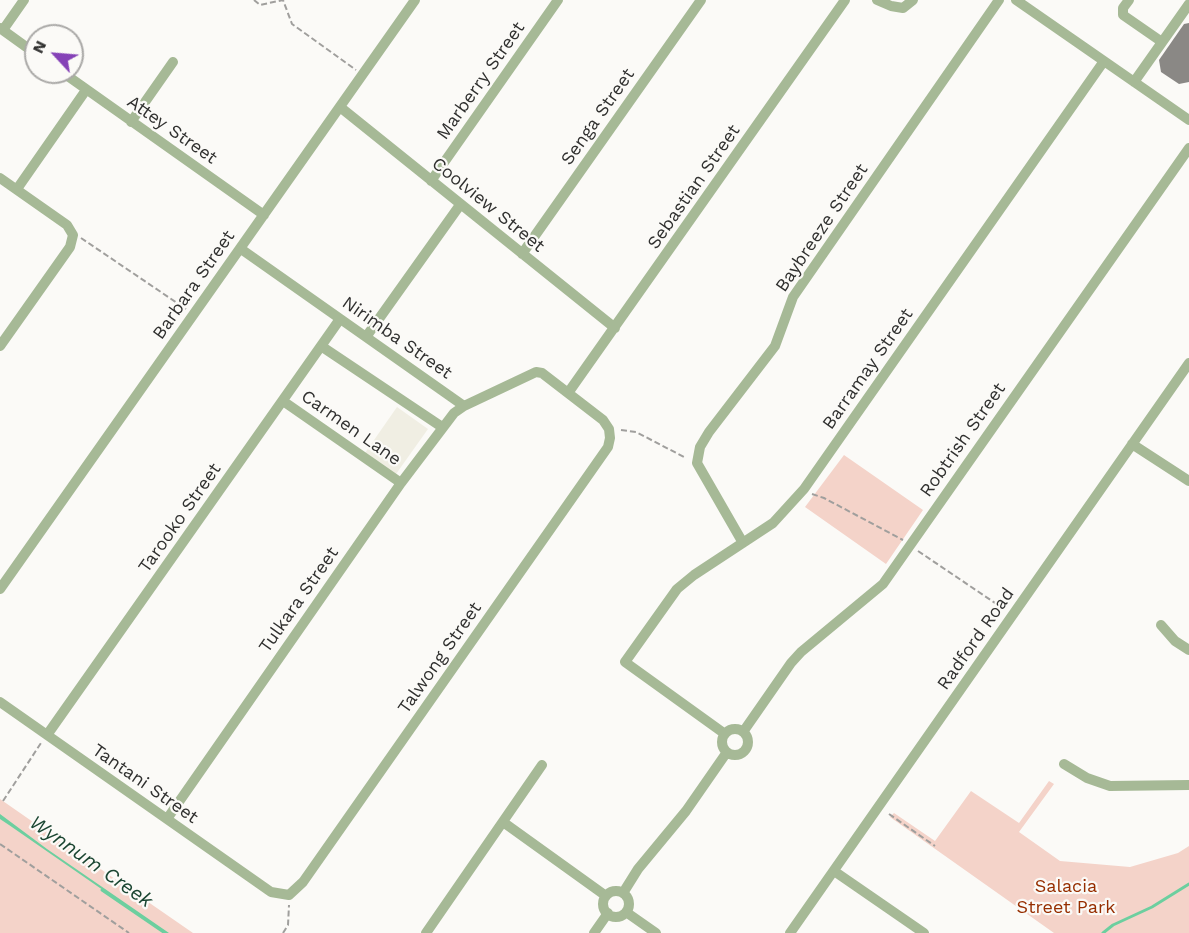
<!DOCTYPE html>
<style>
body{margin:0}
#map{position:relative;width:1189px;height:933px;overflow:hidden;background:#fbfaf7;font-family:"Work Sans",sans-serif}
canvas{display:block}
.north{position:absolute;left:24px;top:24px;width:60px;height:60px;box-sizing:border-box;background:#fbfaf7;border:2px solid #aaa9a7;border-radius:50%;rotate:296deg;font-size:16px;font-weight:700;line-height:24px;text-align:center;color:#30302f}
.north::after{content:'';display:block;margin:auto;width:21px;height:27px;background:#8542b7;clip-path:polygon(50% 0,100% 100%,50% 72%,0 100%)}
</style>
<div id="map">
<canvas width="1189" height="933"></canvas>
<div class="north">N</div>
</div>
<script>
const c = document.querySelector('canvas').getContext('2d');
c.lineJoin = 'round';
function paint(path, color) { c.fillStyle = color; c.fill(path, 'evenodd'); }
const shape = rows => new Path2D(rows.map(r => 'M' + r).join(''));
function stroke(path, color, width, dash) { c.strokeStyle = color; c.lineWidth = width; c.lineCap = dash ? 'butt' : 'round'; c.setLineDash(dash || []); c.stroke(path); }
function drawText(font, color, halo, rows, align = 'center') {
  c.font = font + ' "Work Sans",sans-serif'; c.lineWidth = 4.5; c.setLineDash([]); c.textBaseline = 'middle'; c.strokeStyle = halo; c.fillStyle = color; for (const [text, x, y, turn = 0] of rows) {
    c.save(); c.translate(x, y); c.rotate((+turn || 0) * Math.PI / 180); c.textAlign = isNaN(turn) ? turn : align; if (halo) c.strokeText(text, 0, 0); c.fillText(text, 0, 0); c.restore();
  }
}
paint(shape([
 [397,407,428,429,396,474,365,453]
]), '#f0eee3');
paint(shape([
 [844,455,923,510,886,564,805,507],
 [1049,781,1054,784,1019,832,1060,861,1130,867,1178,853,1189,846,1189,933,1054,933,890,817,894,813,935,841,971,791,1019,823],
 [0,799,125,886,193,933,0,933]
]), '#f4d3c9');
paint(shape([
 [0,814,47,849,169,933,165,933,9,825,0,819]
]), '#6ccf9f');
stroke(shape([
 [102,890,165,933],
 [1103,933,1113,925,1152,907,1189,884]
]), '#6ccf9f', 3);
paint(shape([
 [1189,23,1189,82,1179,84,1161,72,1159,60,1184,24]
]), '#8a8885');
stroke(shape([
 [254,0,260,5,283,0,292,24,356,70],
 [81,238,186,309],
 [621,430,636,432,686,458],
 [812,494,824,498,903,540],
 [918,551,1001,607],
 [3,801,41,743],
 [889,814,935,846],
 [0,844,129,933],
 [283,933,288,925,289,905]
]), '#a09f9d', 2, [6, 3]);
stroke(shape([
 [877,0,891,6,903,8,913,0],
 [1016,0,1189,120],
 [1129,0,1123,8,1123,15,1162,42],
 [0,28,36,54],
 [3,30,24,0],
 [62,72,264,215],
 [1134,82,1189,4],
 [340,107,615,328],
 [131,122,173,62],
 [0,178,67,225,73,235,70,247,0,346],
 [431,181,558,0],
 [17,189,86,90],
 [241,249,464,406],
 [522,254,701,0],
 [366,337,460,205],
 [321,346,442,427],
 [568,393,845,0],
 [283,401,401,483],
 [1132,444,1189,481],
 [743,543,697,463,700,447,709,432,775,346,793,297,999,0],
 [0,589,415,0],
 [1161,625,1175,641,1189,650],
 [0,702,271,892,289,895,303,882,608,447,610,438,609,429,603,420,542,373,536,372,464,406,454,413,401,483,167,819],
 '722 742a13 13 0 1 1 26 0a13 13 0 1 1-26 0Z',
 [743,732,791,663,801,652,883,584,1189,148],
 [725,734,625,662,677,589,694,575,773,523,804,489,1104,61],
 [47,735,340,319],
 [1064,764,1087,778,1110,786,1189,785],
 [503,822,606,896],
 [834,871,924,933],
 '603 904a13 13 0 1 1 26 0a13 13 0 1 1-26 0Z',
 [623,893,638,869,686,811,727,752],
 [626,912,656,933],
 [426,933,542,765],
 [594,933,608,913],
 [790,933,1189,363]
]), '#a6b996', 10);
drawText('18px', '#30302f', '#fbfaf7', [
 ["Marberry Street",481,81,-55],
 ["Senga Street",598,117,-55],
 ["Attey Street",172,130,35],
 ["Sebastian Street",694,187,-55],
 ["Coolview Street",488,205,39],
 ["Baybreeze Street",822,228,-56],
 ["Barbara Street",194,285,-55],
 ["Nirimba Street",397,338,35],
 ["Barramay Street",868,369,-55],
 ["Carmen Lane",351,428,35],
 ["Robtrish Street",963,440,-55],
 ["Tarooko Street",180,518,-55],
 ["Tulkara Street",299,600,-55],
 ["Radford Road",976,639,-55],
 ["Talwong Street",440,658,-55],
 ["Tantani Street",145,784,35]
]);
drawText('18px', '#962e00', '#fbfaf7', [
 ["Salacia",1066,887],
 ["Street Park",1066,908]
]);
drawText('italic 20px', '#1b4632', '#fbfaf7', [
 ["Wynnum Creek",91,862,35]
]);
</script>
